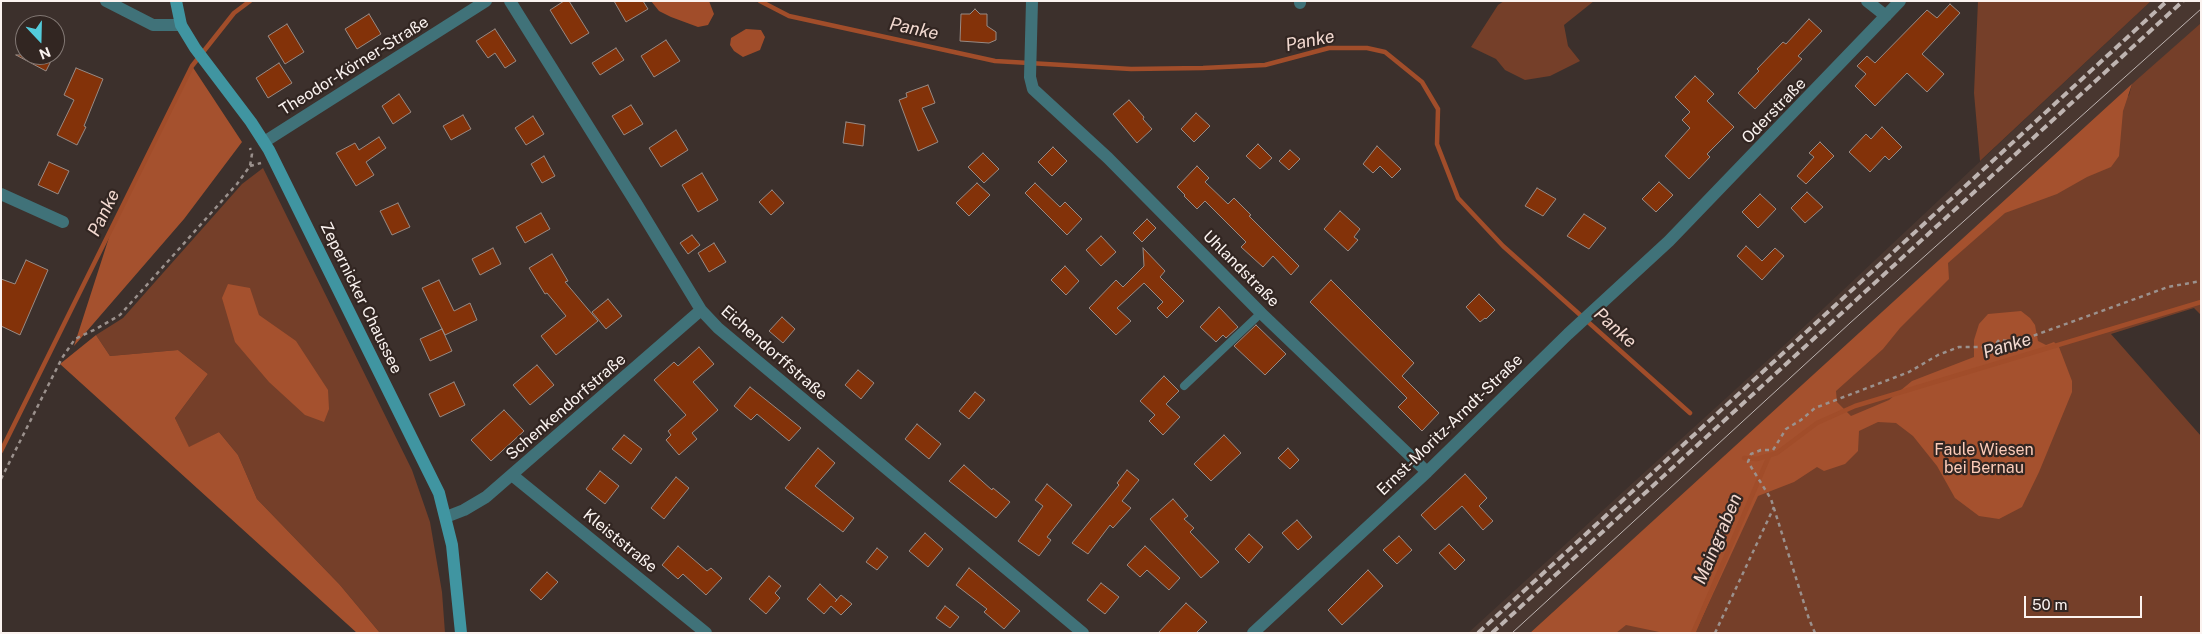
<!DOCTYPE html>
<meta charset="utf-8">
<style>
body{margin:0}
#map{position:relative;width:2202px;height:634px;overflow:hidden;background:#3c302c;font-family:"Public Sans",sans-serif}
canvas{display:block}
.frame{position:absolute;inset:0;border:2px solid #fbf3f0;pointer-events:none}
.north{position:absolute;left:15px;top:15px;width:50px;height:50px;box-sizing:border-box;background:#322622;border:1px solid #827874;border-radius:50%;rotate:159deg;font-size:14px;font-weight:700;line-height:20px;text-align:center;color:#fbf3f0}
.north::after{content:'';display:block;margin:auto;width:18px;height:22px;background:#53cbdb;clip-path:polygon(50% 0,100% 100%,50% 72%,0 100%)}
.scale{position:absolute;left:2024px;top:596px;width:118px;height:22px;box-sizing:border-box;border:2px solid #fbf3f0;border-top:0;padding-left:6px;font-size:15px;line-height:18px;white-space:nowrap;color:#fbf3f0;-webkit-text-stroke:4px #322622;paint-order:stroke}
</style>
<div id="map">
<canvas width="2202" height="634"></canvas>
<div class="frame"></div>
<div class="north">N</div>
<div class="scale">50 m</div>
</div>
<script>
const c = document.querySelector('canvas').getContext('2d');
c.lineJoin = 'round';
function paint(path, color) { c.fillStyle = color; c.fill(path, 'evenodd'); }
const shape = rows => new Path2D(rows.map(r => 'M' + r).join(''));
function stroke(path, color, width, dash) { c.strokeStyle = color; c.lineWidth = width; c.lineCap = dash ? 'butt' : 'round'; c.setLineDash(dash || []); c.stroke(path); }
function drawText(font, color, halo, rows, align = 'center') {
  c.font = font + ' "Public Sans",sans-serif'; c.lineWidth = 4.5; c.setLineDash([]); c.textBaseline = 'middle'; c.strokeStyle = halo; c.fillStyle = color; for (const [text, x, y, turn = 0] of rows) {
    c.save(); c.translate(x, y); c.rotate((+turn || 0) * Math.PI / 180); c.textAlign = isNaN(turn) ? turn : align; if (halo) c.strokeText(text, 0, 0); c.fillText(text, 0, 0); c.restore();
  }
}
paint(shape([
 [2151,1,2201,1,2201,23,1530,633,1468,633,1792,338]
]), '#493730');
paint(shape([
 [1504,1,1594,1,1564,25,1568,46,1580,61,1550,76,1525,80,1505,70,1496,59,1471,47,1498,5],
 [1978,1,2151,1,1980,161,1974,93],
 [2201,23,2201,315,2194,308,2111,334,2201,436,2201,633,1534,633,2129,95,2132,84],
 [263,168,412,470,430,522,442,592,445,633,380,633,340,585,257,499,238,455,219,432,189,448,175,418,208,374,178,350,110,356,96,335,123,318,242,184]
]), '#753f29');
paint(shape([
 [192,66,242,142,184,219,74,346,114,222],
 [2132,84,2123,111,2119,156,2111,167,2087,177,2057,194,2005,213,1948,263,1949,279,1900,328,1883,349,1836,391,1837,402,1851,416,1889,400,1912,381,1974,357,1974,340,1979,324,1988,314,2021,311,2030,318,2035,325,2038,341,2046,345,2054,342,2059,347,2072,381,2072,392,2039,472,2022,507,1999,519,1979,516,1955,498,1937,466,1913,436,1896,423,1878,422,1859,431,1858,451,1845,464,1824,471,1817,467,1794,482,1758,496,1695,633,1664,633,1626,625,1616,633,1530,633],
 [228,284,250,288,259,315,296,341,328,390,329,409,324,422,305,415,269,382,235,342,222,298],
 [96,335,110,356,178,350,208,374,175,418,189,447,219,432,238,455,257,499,340,585,380,633,357,633,60,364]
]), '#a5512e');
paint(shape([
 [651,1,709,1,714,14,708,25,698,27,671,17,659,11],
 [746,29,761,30,765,37,760,50,743,57,734,51,730,45,731,38]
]), '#a14d2a');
stroke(shape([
 [760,1,789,16,995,61,1131,69,1203,68,1265,65,1329,48,1367,48,1385,52,1422,82,1438,109,1437,144,1458,198,1503,246,1690,413],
 [1,451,192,66,234,13,250,1],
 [1744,458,1757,459,1777,453,1817,423,1855,406,2201,302],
 [1693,633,1769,456]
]), '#a14d2a', 4.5);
const building = shape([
 [564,1,569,1,589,33,571,44,550,10,564,1],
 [614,1,643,1,648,9,626,22,614,1],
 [1950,4,1960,13,1922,54,1944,74,1927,92,1907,73,1875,106,1855,86,1866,74,1857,66,1867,56,1875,63,1927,10,1937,18,1950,4],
 [975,9,980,14,987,14,987,26,996,32,996,40,989,43,960,41,961,14,970,14,975,9],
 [369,14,381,34,357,49,345,29,369,14],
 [1809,19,1822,31,1798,56,1802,59,1755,109,1738,93,1759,71,1757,69,1783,42,1786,44,1809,19],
 [287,24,304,52,285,64,268,36,287,24],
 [495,29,516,61,505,68,495,53,488,58,476,41,495,29],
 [666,40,680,61,654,77,641,56,666,40],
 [616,48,624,60,600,75,592,63,616,48],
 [16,55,54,55,46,71,16,55],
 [279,63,292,83,268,98,256,78,279,63],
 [76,68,103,79,84,126,86,127,77,145,57,135,74,100,64,95,76,68],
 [1695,76,1714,94,1707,101,1734,127,1707,154,1710,157,1689,179,1665,156,1690,128,1682,120,1690,112,1675,97,1695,76],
 [928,85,935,103,922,108,938,142,918,151,899,100,907,97,906,93,928,85],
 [399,94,411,112,393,124,382,106,399,94],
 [1129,100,1144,117,1143,119,1152,129,1137,143,1113,114,1129,100],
 [631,105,643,124,624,135,612,116,631,105],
 [1196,113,1210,126,1194,142,1181,129,1196,113],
 [463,115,471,129,451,140,443,126,463,115],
 [533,116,544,134,526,145,515,128,533,116],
 [846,122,865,125,863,146,843,143,846,122],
 [1882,127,1902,147,1889,160,1885,156,1870,172,1849,152,1866,134,1871,139,1882,127],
 [676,130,688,150,661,167,649,148,676,130],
 [379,137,386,148,366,162,374,175,356,186,336,153,355,143,359,150,379,137],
 [1820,142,1834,156,1806,184,1797,176,1814,157,1809,153,1820,142],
 [1258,144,1272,158,1260,169,1246,156,1258,144],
 [1377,146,1401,169,1392,178,1380,166,1373,173,1363,164,1377,146],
 [1053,147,1067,161,1052,176,1038,162,1053,147],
 [1290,150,1300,159,1289,170,1279,161,1290,150],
 [983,153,999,169,984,183,968,167,983,153],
 [544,156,555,176,542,183,531,164,544,156],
 [49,162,69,171,58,194,38,185,49,162],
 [1197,166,1209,178,1205,182,1228,204,1234,198,1251,215,1249,216,1299,266,1291,275,1273,256,1263,267,1241,247,1246,242,1205,201,1197,209,1184,196,1185,195,1177,187,1197,166],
 [702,173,718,200,698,212,682,185,702,173],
 [1659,182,1673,195,1656,212,1642,199,1659,182],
 [977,183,990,195,969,216,956,203,977,183],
 [1035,183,1060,207,1065,202,1082,219,1067,235,1025,193,1035,183],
 [1537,188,1556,199,1543,216,1525,206,1537,188],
 [772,190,784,203,771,215,759,202,772,190],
 [1807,192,1823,207,1805,223,1791,208,1807,192],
 [1760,194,1776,209,1758,228,1742,212,1760,194],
 [398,203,410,227,392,235,380,211,398,203],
 [1340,211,1360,229,1354,237,1358,240,1348,251,1324,229,1340,211],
 [541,213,550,229,525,243,516,227,541,213],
 [1584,214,1606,228,1589,249,1567,236,1584,214],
 [1147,219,1156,228,1142,242,1133,233,1147,219],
 [692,235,700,245,688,254,680,243,692,235],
 [1101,236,1116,252,1101,266,1086,250,1101,236],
 [714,243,726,262,709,272,698,253,714,243],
 [1746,246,1762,261,1775,248,1784,256,1762,280,1737,256,1746,246],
 [493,248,501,264,480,275,472,259,493,248],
 [1143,248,1165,271,1160,277,1184,301,1167,318,1157,308,1163,302,1144,283,1117,308,1131,321,1116,335,1089,308,1116,280,1123,287,1144,266,1143,248],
 [552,254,568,281,565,282,598,321,556,355,541,336,566,316,547,293,545,294,529,268,552,254],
 [26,260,48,270,20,335,1,326,1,279,15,284,26,260],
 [1065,266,1079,281,1066,295,1051,280,1065,266],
 [439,280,454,311,470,303,477,320,445,335,422,288,439,280],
 [1331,280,1414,363,1402,376,1439,413,1422,431,1398,407,1407,398,1310,302,1331,280],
 [1479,294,1495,310,1486,319,1485,318,1480,322,1466,307,1479,294],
 [608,299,622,316,606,329,592,312,608,299],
 [1219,307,1238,327,1226,338,1223,335,1216,342,1200,327,1219,307],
 [782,317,795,329,783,343,769,331,782,317],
 [1256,325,1286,354,1265,375,1234,346,1256,325],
 [442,329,452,351,430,361,420,339,442,329],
 [699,347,714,364,693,382,718,410,692,433,697,439,679,455,666,440,671,435,668,431,686,415,654,380,674,362,678,366,699,347],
 [537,365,554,385,530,405,513,385,537,365],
 [858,370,874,383,861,399,845,385,858,370],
 [1164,376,1179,391,1166,404,1180,417,1163,435,1149,421,1155,415,1140,401,1164,376],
 [454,382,465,405,440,417,429,394,454,382],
 [750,387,801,428,789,441,757,414,751,420,734,406,750,387],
 [975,392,985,400,969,419,959,411,975,392],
 [504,410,524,431,491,461,471,440,504,410],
 [917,424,941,444,929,459,905,439,917,424],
 [624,435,642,449,631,464,612,449,624,435],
 [1224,435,1241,453,1211,481,1194,464,1224,435],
 [818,448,835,463,815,486,854,518,843,532,785,488,818,448],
 [1288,448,1299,460,1290,469,1278,458,1288,448],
 [964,465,992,490,993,488,1010,502,996,518,949,481,964,465],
 [1127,470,1139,480,1122,501,1131,508,1113,528,1110,525,1088,554,1072,543,1119,485,1117,483,1127,470],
 [600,471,619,486,605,504,586,489,600,471],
 [1465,474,1487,498,1479,506,1493,521,1483,530,1462,506,1435,530,1421,515,1465,474],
 [676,477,689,488,664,519,651,508,676,477],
 [1047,484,1072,505,1047,537,1051,540,1039,556,1018,541,1043,506,1035,500,1047,484],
 [1173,499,1188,516,1184,519,1194,528,1190,532,1219,562,1201,578,1150,519,1173,499],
 [1297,520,1312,537,1298,550,1282,533,1297,520],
 [925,533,943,549,928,567,909,551,925,533],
 [1249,534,1263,547,1249,563,1235,549,1249,534],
 [1399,536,1412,550,1397,564,1383,550,1399,536],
 [1449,544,1465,560,1455,570,1439,553,1449,544],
 [678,546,707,571,711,568,722,578,706,595,683,574,678,579,662,565,678,546],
 [1145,546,1180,578,1169,590,1147,570,1140,577,1127,565,1145,546],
 [877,548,888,557,877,570,866,562,877,548],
 [969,568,1020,611,1004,629,984,612,987,609,956,585,969,568],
 [1368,570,1383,586,1342,625,1328,610,1368,570],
 [547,572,558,582,541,600,530,590,547,572],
 [769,576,781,586,775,593,780,598,766,614,749,599,769,576],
 [1101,583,1119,597,1105,614,1087,600,1101,583],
 [820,584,837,600,835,602,841,595,852,604,841,615,831,606,824,614,807,599,820,584],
 [1186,603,1207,622,1196,633,1158,633,1186,603],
 [945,606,959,617,950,628,936,618,945,606]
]);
paint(building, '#833209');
stroke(building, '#988a84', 1);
stroke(shape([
 [250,166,261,163],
 [1,479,62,358,75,339,96,329,120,315,237,184,250,166,252,154,250,148],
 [1715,633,1774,507],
 [1815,633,1809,619,1771,499,1748,462,1751,454,1761,450,1773,450,1786,429,1801,420,1815,408,1909,372,1938,355,1959,347,1987,347,1995,345,1999,340,2016,342,2168,287,2201,281]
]), '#9b918d', 2.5, [4, 4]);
stroke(shape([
 [1184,386,1261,313]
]), '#407279', 8);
stroke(shape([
 [106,1,153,25,181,25],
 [510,1,636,203,701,310,718,328,1083,633],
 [1032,1,1030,77,1033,89,1108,158,1261,313,1427,472],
 [1867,1,1886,16],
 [1300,3,1300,1],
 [264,142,486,1],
 [1,194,63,222],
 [512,475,706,633],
 [446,517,464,510,486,497,701,310],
 [1253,633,1427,472,1568,334,1669,241,1900,1]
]), '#407279', 12);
stroke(shape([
 [176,1,181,25,195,48,251,122,269,150,439,493,452,545,461,633]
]), '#4095a1', 12);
stroke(shape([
 [1512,633,1850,323,2201,9]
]), '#beb4b1', 1);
stroke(shape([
 [1478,633,2167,1],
 [1492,633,2183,1]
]), '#beb4b1', 4, [8, 4]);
drawText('16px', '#fbf3f0', '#322622', [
 ["Theodor-Körner-Straße",354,66,-32],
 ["Oderstraße",1774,111,-46],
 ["Uhlandstraße",1241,269,45],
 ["Zepernicker Chaussee",361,298,64],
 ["Eichendorffstraße",774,353,41],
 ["Schenkendorfstraße",566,407,-41],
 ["Ernst-Moritz-Arndt-Straße",1450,425,-44],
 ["Kleiststraße",620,541,39]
]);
drawText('16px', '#fcccb9', '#322622', [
 ["Faule Wiesen",1984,450],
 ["bei Bernau",1984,468]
]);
drawText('italic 18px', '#f3dad1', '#322622', [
 ["Panke",914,29,12],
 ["Panke",1310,41,-11],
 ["Panke",104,213,-64],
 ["Panke",1615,328,42],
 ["Panke",2007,346,-17],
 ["Maingraben",1718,539,-67]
]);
</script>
